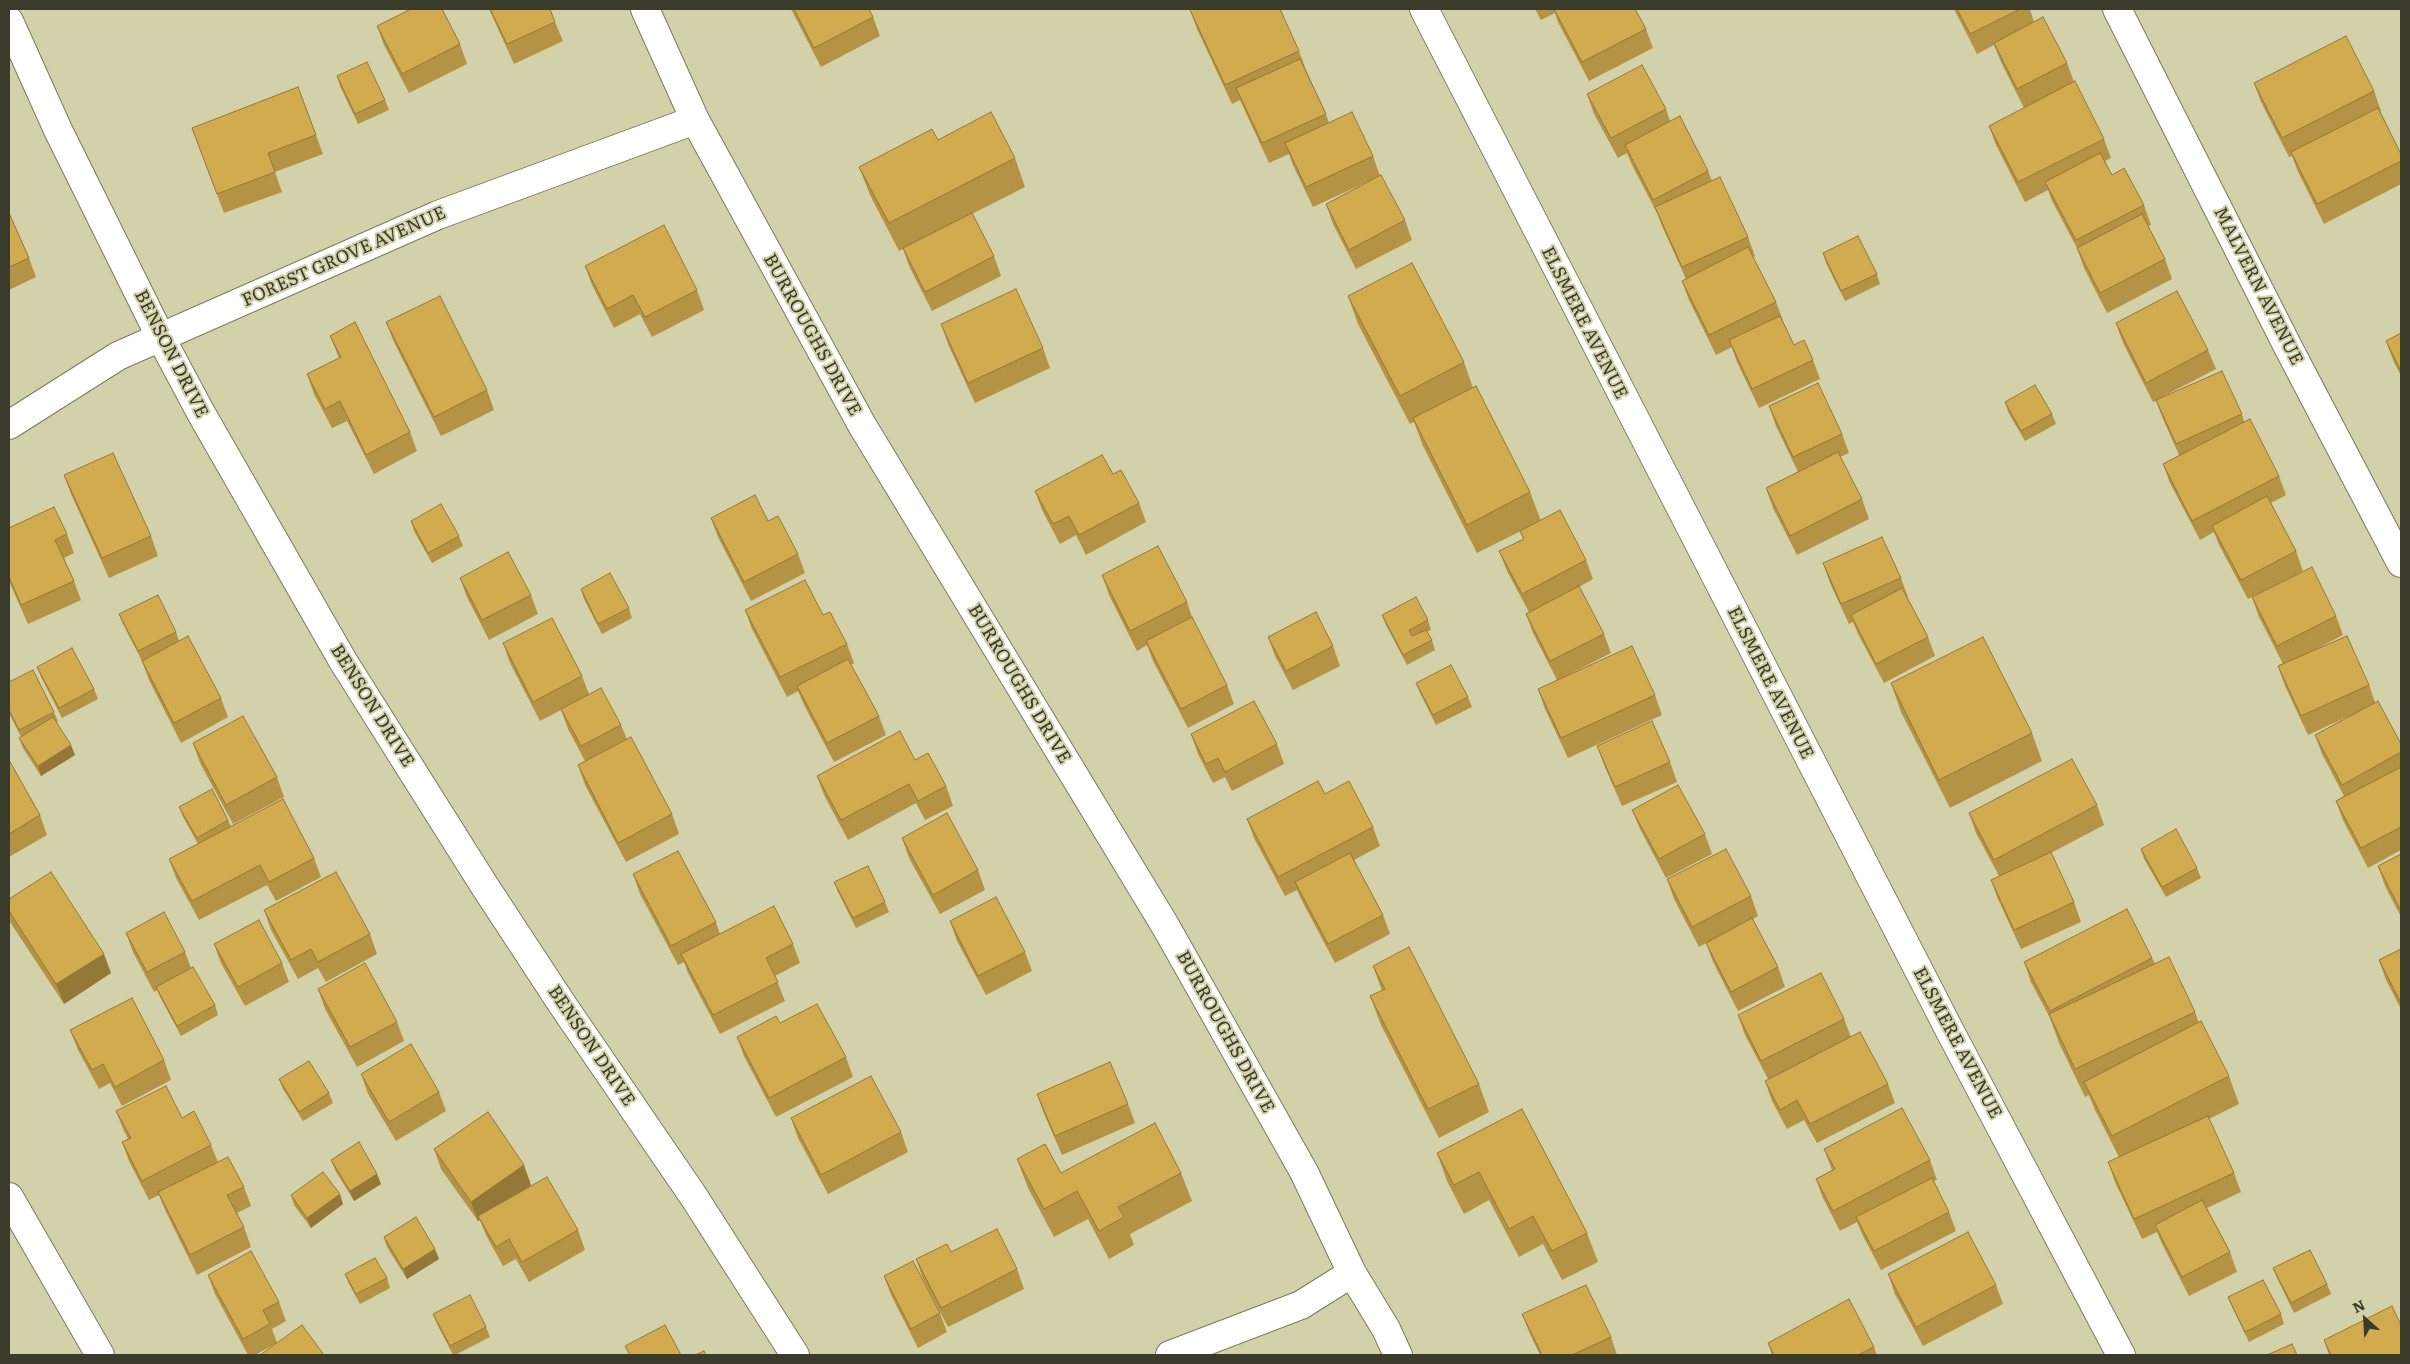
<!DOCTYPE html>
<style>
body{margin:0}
#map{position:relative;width:2410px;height:1364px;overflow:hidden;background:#d2d1aa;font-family:Literata,serif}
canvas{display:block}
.frame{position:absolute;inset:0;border:10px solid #3b3b2b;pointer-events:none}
.north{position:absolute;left:2340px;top:1294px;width:50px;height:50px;-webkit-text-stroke:4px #d2d1aa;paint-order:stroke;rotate:334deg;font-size:14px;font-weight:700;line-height:20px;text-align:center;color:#3b3b2b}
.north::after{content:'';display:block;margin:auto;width:18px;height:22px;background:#3b3b2b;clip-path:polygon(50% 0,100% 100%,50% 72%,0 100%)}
</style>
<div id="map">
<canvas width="2410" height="1364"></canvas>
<div class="frame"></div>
<div class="north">N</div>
</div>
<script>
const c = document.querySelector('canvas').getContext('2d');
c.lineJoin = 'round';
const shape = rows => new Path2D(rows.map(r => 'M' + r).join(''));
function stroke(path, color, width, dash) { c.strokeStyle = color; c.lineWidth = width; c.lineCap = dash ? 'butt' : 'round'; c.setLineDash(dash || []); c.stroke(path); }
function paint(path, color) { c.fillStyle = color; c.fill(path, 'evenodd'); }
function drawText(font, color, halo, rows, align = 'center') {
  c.font = font + ' Literata,serif'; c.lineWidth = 4; c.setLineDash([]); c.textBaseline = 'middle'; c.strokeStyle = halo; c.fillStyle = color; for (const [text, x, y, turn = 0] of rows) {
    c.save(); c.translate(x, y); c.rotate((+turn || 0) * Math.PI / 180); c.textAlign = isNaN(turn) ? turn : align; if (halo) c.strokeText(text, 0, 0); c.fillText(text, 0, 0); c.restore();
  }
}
const minor = shape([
 [645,9,695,120,862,425,1166,927,1304,1172,1352,1273,1386,1329,1398,1355],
 [1424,9,1952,1035,2121,1355],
 [2117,9,2288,347,2401,563],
 [9,21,58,130,161,338,201,413,343,661,484,885,562,1004,694,1197,795,1355],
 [9,425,118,356,438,215,695,120],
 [9,1197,100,1355],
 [1170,1355,1301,1305,1352,1273]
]);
stroke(minor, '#7d7b58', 30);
stroke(minor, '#fff', 28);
paint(shape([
 [406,9,442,9,460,44,467,64,409,93,384,45,377,26,407,11],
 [489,9,550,9,555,22,563,41,514,64],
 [791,9,869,9,873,17,880,36,821,67],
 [1535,9,1635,9,1646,29,1653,48,1589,81,1558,22,1555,13,1541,20],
 [1954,9,2030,9,2034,22,2067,63,2074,82,2104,139,2111,158,2105,161,2112,175,2144,205,2151,225,2148,226,2165,259,2172,279,2107,313,2084,268,2077,248,2052,201,2048,190,2025,202,1996,145,1989,126,2024,108,2001,62,1994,45,1977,54],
 [1190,10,1299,51,1306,70,1326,114,1329,123,1373,156,1380,176,1313,207,1292,163,1289,154,1269,163,1240,100,1232,104,1197,29],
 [337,76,385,100,389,110,358,124,340,86],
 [2254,83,2374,91,2381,111,2380,111,2401,154,2401,184,2324,224,2298,172,2292,156,2289,157,2261,102],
 [298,87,323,154,275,172,282,192,224,213,192,128],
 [1587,94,1666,109,1670,121,1708,171,1712,181,1748,237,1755,256,1753,257,1776,302,1783,321,1794,345,1813,360,1820,379,1759,408,1736,360,1732,347,1716,355,1689,300,1682,281,1686,279,1662,226,1657,213,1632,165,1627,153,1618,158,1594,114],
 [938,140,1015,158,1025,187,972,214,994,256,1001,276,932,311,910,268,903,249,899,251,870,195,859,167],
 [1326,204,1405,220,1412,240,1356,269,1333,224],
 [9,213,29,258,36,277,9,290],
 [1823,253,1877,274,1880,284,1845,301,1826,263],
 [585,266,697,290,704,310,652,337,640,314,614,328,592,285],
 [1348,296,1464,362,1473,388,1530,492,1541,521,1586,560,1593,579,1579,587,1604,634,1611,653,1564,677,1655,695,1662,715,1568,758,1545,709,1538,689,1557,680,1533,633,1526,614,1529,612,1507,571,1499,551,1523,539,1520,531,1537,523,1477,553,1423,446,1414,422,1410,424,1358,324],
 [386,322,487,390,494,410,441,436,394,342],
 [2116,323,2208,350,2216,369,2164,396,2242,414,2244,422,2279,476,2286,495,2271,503,2296,551,2303,571,2248,599,2219,545,2214,532,2200,540,2170,483,2163,464,2179,455,2163,419,2156,401,2153,402,2123,343],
 [941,324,1043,348,1050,368,975,403,948,344],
 [2401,333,2401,376,2393,360,2386,341],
 [330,336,410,432,417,451,374,474,347,421,332,428,314,394,307,374,339,358],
 [2005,402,2052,414,2056,424,2025,441,2008,412],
 [1769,406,1842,434,1849,453,1840,457,1862,499,1869,519,1797,555,1773,508,1766,488,1798,472,1776,426],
 [1113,474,1139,503,1146,522,1086,555,1076,535,1060,544,1042,510,1035,491],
 [64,475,151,536,158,556,109,578,71,494],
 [711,518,768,521,798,554,805,573,751,601,718,537],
 [411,521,459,536,463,546,432,563,414,531],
 [9,528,67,534,74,553,64,558,74,581,81,600,28,624,9,581],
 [1823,563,1901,578,1908,597,1907,597,1928,637,1935,656,1884,683,1858,634,1853,622,1849,624,1830,583],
 [1102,575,1187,602,1193,620,1227,685,1234,704,1188,728,1153,661,1147,645,1137,651,1109,595],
 [460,578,531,595,538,614,489,640,467,597],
 [581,589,629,608,632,618,602,634,584,599],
 [2252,597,2336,616,2343,635,2307,654,2369,685,2375,702,2401,744,2401,850,2368,868,2343,820,2336,801,2344,796,2322,754,2315,735,2349,716,2308,735,2285,686,2278,666,2283,664,2259,617],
 [745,610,823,615,847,644,854,663,851,665,879,716,886,735,834,762,804,705,798,691,787,697,752,629],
 [119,614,176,632,179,641,221,698,228,717,181,743,149,680,142,661,123,624],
 [1382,615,1428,620,1431,630,1427,632,1432,640,1435,650,1407,665,1386,625],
 [1268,637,1333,646,1340,666,1293,690,1275,656],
 [503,643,582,676,589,694,621,725,627,739,672,814,679,834,626,862,585,785,578,765,585,761,568,729,561,710,540,721,510,663],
 [37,667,94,689,98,699,62,718,41,677],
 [9,682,54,712,58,722,56,722,75,755,41,776,23,748,19,738,21,737,9,713],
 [1416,683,1468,697,1472,707,1436,725,1420,693],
 [1891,683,2032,733,2042,761,1950,808,1901,712],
 [1191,734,1277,744,1284,764,1232,791,1225,777,1213,783,1198,754],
 [193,743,277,777,284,797,233,824,200,763],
 [1597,746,1670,762,1677,782,1622,806,1604,765],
 [9,760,40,815,47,835,9,857],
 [915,760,946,786,953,806,925,820,916,803,848,840,824,795,817,776],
 [1325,794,1373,827,1380,846,1354,860,1383,915,1390,934,1335,963,1302,901,1297,890,1285,896,1254,838,1247,819],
 [2097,805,2104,825,2051,853,2074,902,2081,922,2021,949,1998,899,1991,880,1999,876,1976,833,1969,813],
 [179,807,228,820,231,826,314,858,321,877,276,901,267,885,199,920,176,878,169,859,198,844,183,817],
 [1632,810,1705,834,1712,854,1666,878,1640,829],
 [902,838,978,870,985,890,940,914,909,858],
 [2141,849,2197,868,2201,878,2166,897,2144,859],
 [2401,854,2401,917,2385,886,2378,866],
 [633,874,716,922,720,934,793,944,800,963,775,976,785,1001,720,1034,688,973,684,962,678,965,640,894],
 [1667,879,1751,896,1758,916,1753,919,1778,967,1785,987,1738,1011,1713,962,1706,943,1699,947,1674,899],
 [834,882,885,902,889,912,856,928,838,892],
 [9,899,111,973,64,1004,10,922,9,918],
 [264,910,370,934,377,954,326,982,318,968,298,979,271,930],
 [950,921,1025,952,1032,971,986,995,957,941],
 [126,933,185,952,191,968,215,1005,218,1015,181,1036,160,997,157,990,154,992,133,952],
 [214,944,282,963,289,982,245,1006,221,963],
 [2401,949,2401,1009,2386,980,2379,960],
 [2152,958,2155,964,2195,1012,2199,1023,2229,1076,2239,1104,2209,1119,2234,1173,2241,1192,2207,1208,2230,1252,2237,1272,2189,1296,2162,1244,2157,1232,2142,1239,2115,1182,2108,1162,2119,1157,2095,1110,2089,1095,2085,1097,2059,1043,2050,1018,2031,982,2024,962],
 [1373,966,1479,1084,1489,1112,1439,1138,1381,1025,1370,996,1382,991],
 [318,989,397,1022,404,1041,357,1067,325,1009],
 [1738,1015,1844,1019,1851,1037,1888,1084,1895,1103,1817,1143,1804,1120,1787,1129,1772,1101,1765,1081,1768,1079,1745,1035],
 [780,1023,846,1057,853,1077,776,1117,744,1056,737,1037],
 [70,1030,164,1060,171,1080,122,1106,110,1083,99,1089,78,1050],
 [361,1074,439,1092,446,1111,396,1141,368,1094],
 [279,1079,329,1093,333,1103,303,1121,283,1089],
 [1037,1094,1128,1104,1135,1123,1062,1155,1044,1114],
 [1522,1109,1587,1233,1598,1262,1562,1280,1543,1244,1519,1257,1489,1200,1464,1214,1447,1181,1437,1153],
 [116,1111,182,1118,211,1145,218,1162,244,1187,251,1206,237,1213,244,1227,251,1247,197,1275,166,1212,159,1195,149,1200,129,1161,122,1142,128,1139,124,1131],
 [791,1118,901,1132,908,1152,828,1194,798,1138],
 [434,1149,531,1185,521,1192,578,1230,585,1250,529,1282,516,1259,503,1266,486,1235,480,1220,478,1221,441,1169],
 [1824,1149,1930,1160,1937,1180,1934,1181,1949,1212,1956,1231,1881,1270,1863,1236,1857,1222,1840,1231,1823,1198,1816,1179,1832,1170],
 [1017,1159,1061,1173,1181,1173,1192,1201,1130,1234,1134,1245,1109,1259,1088,1219,1054,1237,1028,1188],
 [331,1160,377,1174,381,1184,354,1201,335,1170],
 [291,1195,343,1204,311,1228,294,1205],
 [384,1237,439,1259,407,1279,387,1247],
 [951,1252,1017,1269,1024,1289,948,1327,923,1279,916,1259],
 [2273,1268,2327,1284,2331,1294,2294,1313,2277,1278],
 [345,1274,387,1278,390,1288,360,1304,349,1284],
 [1888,1274,1996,1285,2003,1304,1923,1346,1895,1294],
 [208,1275,279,1302,286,1321,272,1329,277,1343,255,1355,248,1355,215,1294],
 [884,1276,940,1313,947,1332,918,1348,891,1295],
 [2228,1297,2281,1314,2284,1324,2249,1342,2232,1307],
 [433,1314,486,1327,490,1337,455,1355,453,1355,437,1324],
 [1522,1314,1611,1337,1617,1355,1540,1355,1530,1334],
 [2324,1340,2401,1355,2329,1355],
 [1768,1343,1874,1347,1877,1355,1772,1355]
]), '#b59344');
paint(shape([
 [71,745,75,755,41,776,38,766],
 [104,954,111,973,64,1004,56,984],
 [524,1165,531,1185,481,1220,478,1216,480,1220,478,1221,471,1202],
 [377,1174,381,1184,354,1201,350,1191],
 [340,1194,343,1204,311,1228,307,1218],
 [435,1249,439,1259,407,1279,403,1269]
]), '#947837');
const building = shape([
 [408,9,442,9,460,44,402,74,377,26,409,10,408,9],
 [490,9,550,9,555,22,507,44,490,9],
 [794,9,869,9,873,17,814,48,794,9],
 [1192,9,1280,9,1299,51,1225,85,1190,10,1192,9],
 [1554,9,1635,9,1646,29,1582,62,1554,9],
 [1957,9,2020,9,1970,34,1957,9],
 [2043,17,2067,63,2017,89,1994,43,2043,17],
 [2346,36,2374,91,2282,138,2254,83,2346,36],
 [1300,59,1326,114,1262,143,1236,88,1300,59],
 [367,62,385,100,355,114,337,76,367,62],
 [1642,65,1666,109,1611,138,1587,94,1642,65],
 [2075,81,2104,139,2018,182,1989,126,2075,81],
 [298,87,316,135,268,153,275,172,217,194,192,128,298,87],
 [2378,108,2401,154,2401,161,2317,204,2291,152,2378,108],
 [991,112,1015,158,889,223,859,167,932,129,938,140,991,112],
 [1352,112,1373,156,1306,187,1285,143,1352,112],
 [1680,116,1708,171,1653,200,1625,145,1680,116],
 [2100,153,2112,175,2124,168,2144,205,2076,240,2045,182,2100,153],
 [1381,175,1405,220,1349,250,1326,204,1381,175],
 [1720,177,1748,237,1682,267,1655,207,1720,177],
 [9,213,29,258,9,267,9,213],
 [972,213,994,256,925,292,903,248,972,213],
 [2142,214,2165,259,2100,293,2077,248,2142,214],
 [664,225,697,290,645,317,633,295,607,309,585,266,664,225],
 [1858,236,1877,274,1841,291,1823,253,1858,236],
 [1748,247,1776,302,1709,335,1682,281,1748,247],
 [1412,263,1464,362,1400,396,1348,296,1412,263],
 [1016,289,1043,348,968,383,941,324,1016,289],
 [2177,291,2208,350,2146,383,2116,323,2177,291],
 [440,296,487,390,434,417,386,322,440,296],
 [1780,316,1794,345,1804,340,1813,360,1752,389,1729,340,1780,316],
 [355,322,410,432,366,455,340,401,325,409,307,374,341,357,330,336,355,322],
 [2401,333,2401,371,2386,341,2401,333],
 [2222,371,2242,414,2176,444,2156,400,2222,371],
 [1818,383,1842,434,1793,457,1769,406,1818,383],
 [2035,385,2052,414,2021,431,2005,402,2035,385],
 [1476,386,1530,492,1467,525,1413,418,1476,386],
 [2250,419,2279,476,2192,521,2163,464,2250,419],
 [1838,452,1862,499,1790,536,1766,488,1838,452],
 [113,453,151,536,102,558,64,475,113,453],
 [1102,455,1113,474,1121,470,1139,503,1079,535,1069,516,1053,524,1035,491,1102,455],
 [755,495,768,521,778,516,798,554,744,582,711,518,755,495],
 [2267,496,2296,551,2241,580,2212,526,2267,496],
 [441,504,459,536,428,553,411,521,441,504],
 [54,507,67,534,55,540,74,581,21,605,9,577,9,528,54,507],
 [1560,510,1586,560,1522,594,1499,551,1524,539,1520,531,1560,510],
 [1882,537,1901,578,1841,604,1823,563,1882,537],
 [1158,546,1187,602,1130,631,1102,575,1158,546],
 [508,552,531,595,482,620,460,578,508,552],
 [2312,567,2336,616,2277,646,2252,597,2312,567],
 [610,573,629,608,598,624,581,589,610,573],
 [805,580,823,615,830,612,847,644,780,677,745,610,805,580],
 [1579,586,1604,634,1550,661,1526,614,1579,586],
 [1902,588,1928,637,1876,664,1851,615,1902,588],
 [158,595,176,632,138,651,119,614,158,595],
 [1416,597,1428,620,1409,630,1412,636,1426,630,1432,640,1403,655,1382,615,1416,597],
 [1316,612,1333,646,1286,671,1268,637,1316,612],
 [1192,617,1227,685,1181,709,1146,641,1192,617],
 [552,618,582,676,533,702,503,643,552,618],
 [188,636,221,698,174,723,142,661,188,636],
 [2347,636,2369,685,2301,716,2278,666,2347,636],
 [1983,637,2032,733,1939,780,1891,683,1983,637],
 [1632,646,1655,695,1561,738,1538,689,1632,646],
 [72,648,94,689,59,708,37,667,72,648],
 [848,659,879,716,827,743,797,686,848,659],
 [1451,665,1468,697,1433,715,1416,683,1451,665],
 [33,670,54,712,19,730,9,710,9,682,33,670],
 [601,688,621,725,581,746,561,709,601,688],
 [1254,701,1277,744,1225,772,1218,758,1206,764,1191,734,1254,701],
 [2378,701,2401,744,2401,752,2342,785,2315,735,2378,701],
 [243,716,277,777,226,805,193,743,243,716],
 [53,717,71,745,38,766,19,738,53,717],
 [1652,721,1670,762,1615,787,1597,746,1652,721],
 [900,731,915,760,928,753,946,786,918,801,909,784,841,820,817,776,900,731],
 [631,737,672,814,618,843,578,765,631,737],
 [2072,759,2097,805,1994,860,1969,813,2072,759],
 [9,760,40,815,9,834,9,760],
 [2401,767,2401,827,2361,848,2336,801,2401,767],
 [1318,781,1325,794,1349,781,1373,827,1278,877,1247,819,1318,781],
 [1678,785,1705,834,1659,859,1632,810,1678,785],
 [212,789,228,820,197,838,179,807,212,789],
 [283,799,314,858,269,882,260,865,192,901,169,859,283,799],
 [947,813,978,870,933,895,902,838,947,813],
 [2176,829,2197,868,2162,887,2141,849,2176,829],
 [1726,849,1751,896,1692,927,1667,879,1726,849],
 [678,851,716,922,671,946,633,874,678,851],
 [2051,852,2074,902,2014,930,1991,880,2051,852],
 [1350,853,1383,915,1328,944,1295,882,1350,853],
 [2401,854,2401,911,2378,866,2401,854],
 [868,866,885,902,853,918,834,882,868,866],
 [51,872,104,954,56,984,9,911,9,899,51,872],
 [336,872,370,934,318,962,311,949,291,960,264,910,336,872],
 [996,897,1025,952,978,976,950,921,996,897],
 [774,906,793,944,766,958,778,982,713,1015,681,954,774,906],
 [2127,909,2152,958,2050,1011,2024,962,2127,909],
 [164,912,185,952,147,972,126,933,164,912],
 [1752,918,1778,967,1731,992,1706,943,1752,918],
 [259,920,282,963,238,987,214,944,259,920],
 [1409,947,1479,1084,1428,1109,1370,996,1385,989,1373,966,1409,947],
 [2401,949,2401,1003,2379,960,2401,949],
 [2169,957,2195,1012,2075,1069,2049,1014,2169,957],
 [365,963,397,1022,350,1047,318,989,365,963],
 [193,967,215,1005,177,1026,156,987,193,967],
 [1821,973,1844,1019,1761,1061,1738,1015,1821,973],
 [132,998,164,1060,115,1087,103,1064,92,1070,70,1030,132,998],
 [817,1004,846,1057,769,1098,737,1037,776,1016,780,1023,817,1004],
 [2201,1021,2229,1076,2112,1136,2084,1082,2201,1021],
 [1860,1032,1888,1084,1810,1124,1797,1100,1780,1110,1765,1081,1860,1032],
 [411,1044,439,1092,389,1122,361,1074,411,1044],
 [309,1061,329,1093,299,1112,279,1079,309,1061],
 [1110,1062,1128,1104,1055,1136,1037,1094,1110,1062],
 [871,1076,901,1132,821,1175,791,1118,871,1076],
 [166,1086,182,1118,194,1111,211,1145,142,1181,122,1142,131,1138,116,1111,166,1086],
 [1902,1108,1930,1160,1833,1211,1816,1179,1835,1169,1824,1149,1902,1108],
 [1522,1109,1587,1233,1552,1251,1533,1216,1509,1229,1479,1172,1454,1185,1437,1153,1522,1109],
 [488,1112,524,1165,471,1202,434,1149,488,1112],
 [2208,1116,2234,1173,2134,1219,2108,1162,2208,1116],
 [1155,1123,1181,1173,1118,1207,1124,1217,1099,1231,1077,1191,1044,1209,1017,1159,1045,1144,1061,1173,1155,1123],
 [359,1142,377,1174,350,1191,331,1160,359,1142],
 [228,1157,244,1187,227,1195,244,1227,190,1255,158,1192,228,1157],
 [323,1172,340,1194,307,1218,291,1195,323,1172],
 [547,1177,578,1230,522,1262,509,1239,496,1247,478,1216,547,1177],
 [1932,1178,1949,1212,1874,1251,1856,1217,1932,1178],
 [2202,1200,2230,1252,2182,1277,2155,1225,2202,1200],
 [416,1217,435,1249,403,1269,384,1237,416,1217],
 [997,1229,1017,1269,941,1308,916,1259,947,1244,951,1252,997,1229],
 [1968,1232,1996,1285,1916,1327,1888,1274,1968,1232],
 [2310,1250,2327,1284,2291,1303,2273,1268,2310,1250],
 [251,1251,279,1302,263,1310,270,1324,243,1339,208,1275,251,1251],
 [375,1258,387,1278,356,1294,345,1274,375,1258],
 [913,1261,940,1313,911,1329,884,1276,913,1261],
 [2263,1280,2281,1314,2245,1332,2228,1297,2263,1280],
 [1586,1285,1611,1337,1572,1355,1542,1355,1522,1314,1586,1285],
 [470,1295,486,1327,450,1346,433,1314,470,1295],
 [1849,1299,1874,1347,1858,1355,1774,1355,1768,1343,1849,1299],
 [2392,1306,2401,1325,2401,1355,2331,1355,2324,1340,2392,1306],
 [302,1325,324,1355,260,1355,302,1325],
 [665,1325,681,1355,630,1355,625,1346,665,1325],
 [2292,1344,2297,1355,2267,1355,2292,1344],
 [704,1351,706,1355,695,1355,704,1351]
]);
paint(building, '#d3ab4f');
stroke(building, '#947837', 1);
drawText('18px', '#3b3b2b', '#d2d1aa', [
 ["FOREST GROVE AVENUE",344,257,-24],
 ["MALVERN AVENUE",2258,286,63],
 ["ELSMERE AVENUE",1584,323,63],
 ["BURROUGHS DRIVE",812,335,61],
 ["BENSON DRIVE",171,354,63],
 ["ELSMERE AVENUE",1770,683,63],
 ["BURROUGHS DRIVE",1019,684,59],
 ["BENSON DRIVE",372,706,58],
 ["BURROUGHS DRIVE",1225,1032,61],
 ["ELSMERE AVENUE",1957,1043,62],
 ["BENSON DRIVE",591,1046,56]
]);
</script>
